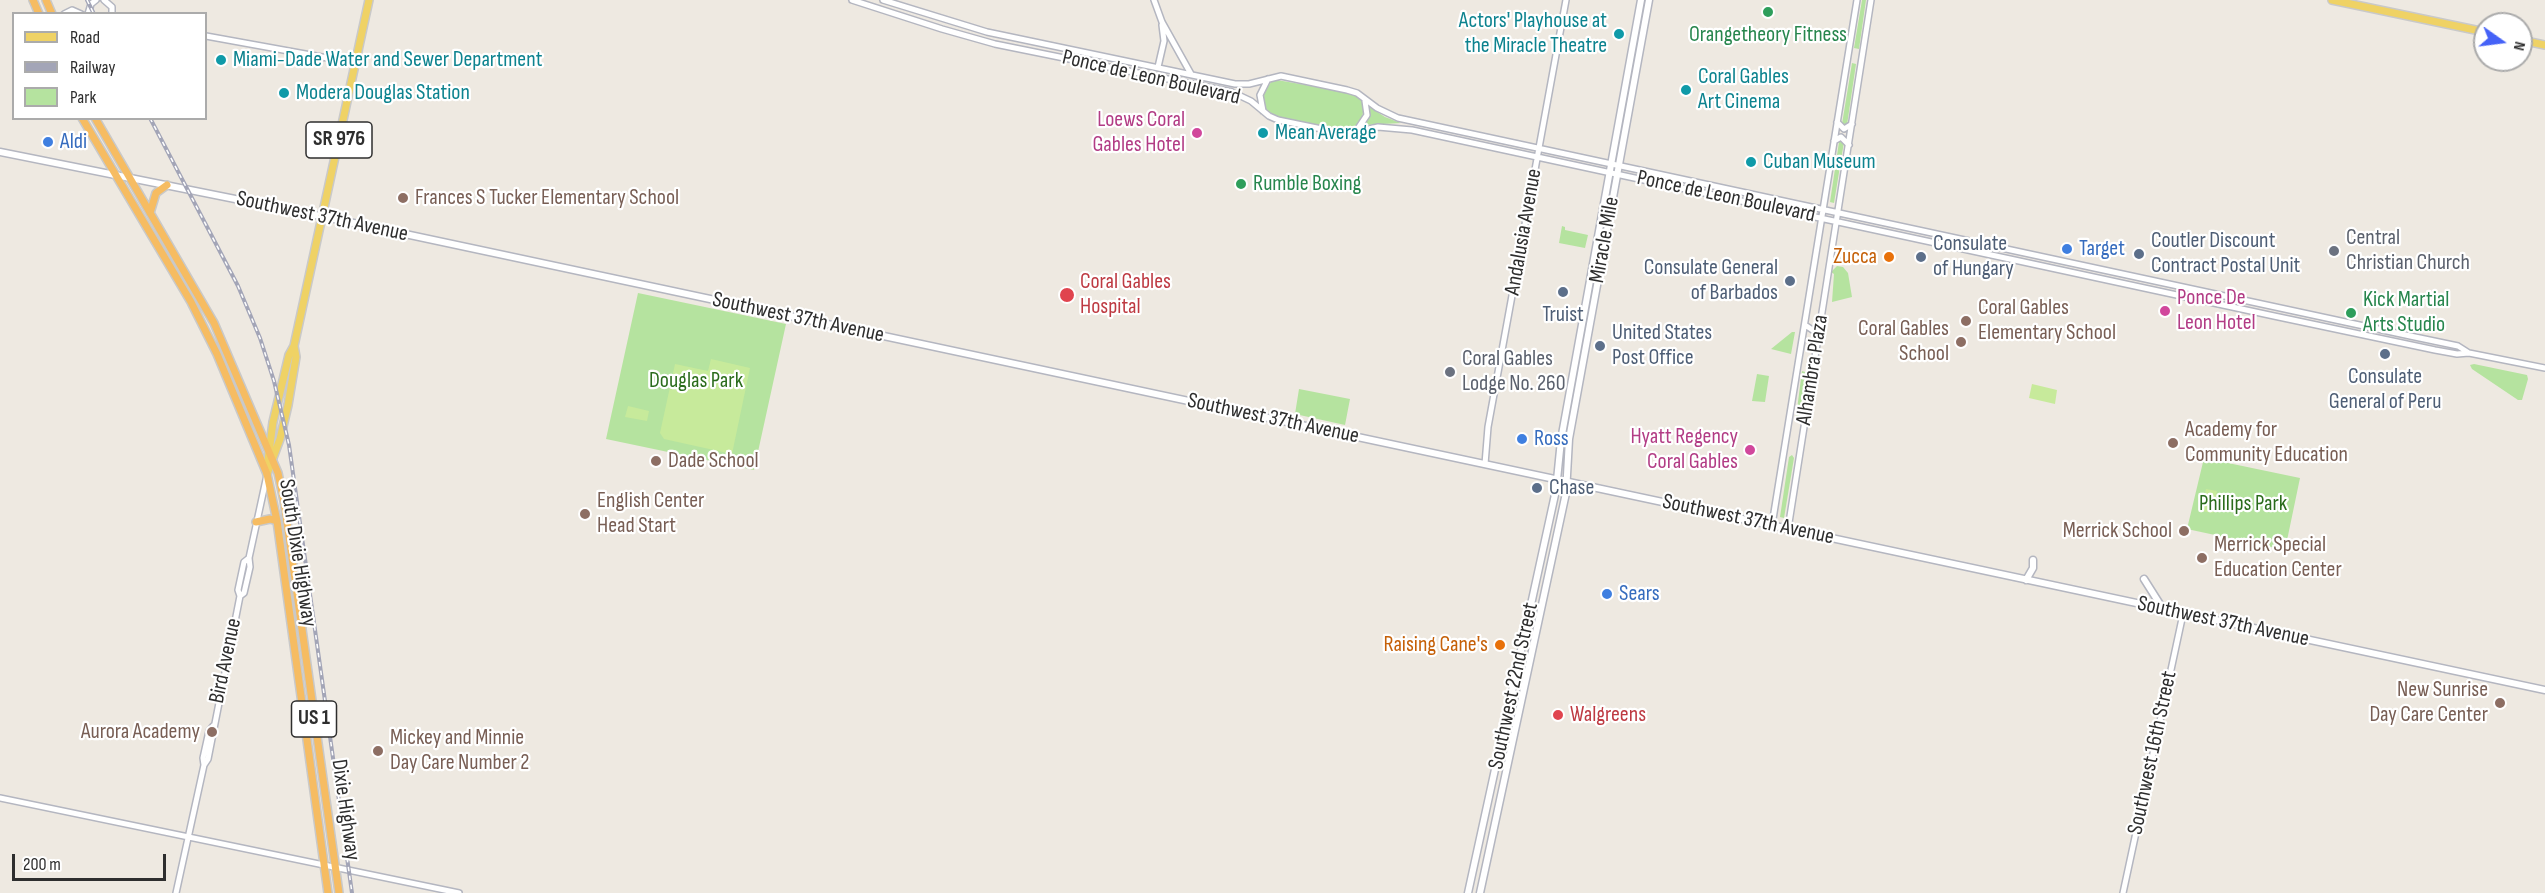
<!DOCTYPE html>
<style>
body{margin:0}
#map{position:relative;width:2545px;height:893px;overflow:hidden;background:#eee9e1;font-family:"Sofia Sans Condensed",sans-serif}
canvas{display:block}
.legend{position:absolute;left:12px;top:12px;width:195px;height:108px;box-sizing:border-box;background:#fff;border:2px solid #ababab;margin:0;padding:8px 10px;list-style:none;font-size:18px;color:#2e2e2e}
.legend li{display:flex;align-items:center;gap:12px;height:30px}
.legend b{width:30px;border:2px solid #ababab}
.north{position:absolute;left:2473px;top:12px;width:60px;height:60px;box-sizing:border-box;background:#fff;border:2px solid #ababab;border-radius:50%;rotate:104deg;font-size:16px;font-weight:700;line-height:24px;text-align:center;color:#2e2e2e}
.north::after{content:'';display:block;margin:auto;width:21px;height:27px;background:#4562f7;clip-path:polygon(50% 0,100% 100%,50% 72%,0 100%)}
.scale{position:absolute;left:12px;top:854px;width:154px;height:27px;box-sizing:border-box;border:3px solid #2e2e2e;border-top:0;padding-left:8px;font-size:18px;line-height:21px;white-space:nowrap;color:#2e2e2e;-webkit-text-stroke:4px #fff;paint-order:stroke}
</style>
<div id="map">
<canvas width="2545" height="893"></canvas>
<ul class="legend">
<li><b style="height:8px;background:#efd265"></b>Road</li>
<li><b style="height:8px;background:#a3a5b7"></b>Railway</li>
<li><b style="height:16px;background:#b5e39f"></b>Park</li>
</ul>
<div class="north">N</div>
<div class="scale">200 m</div>
</div>
<script>
const c = document.querySelector('canvas').getContext('2d');
c.lineJoin = 'round';
function paint(path, color) { c.fillStyle = color; c.fill(path, 'evenodd'); }
const shape = rows => new Path2D(rows.map(r => 'M' + r).join(''));
function stroke(path, color, width, dash) { c.strokeStyle = color; c.lineWidth = width; c.lineCap = dash ? 'butt' : 'round'; c.setLineDash(dash || []); c.stroke(path); }
function drawText(font, color, halo, rows, align = 'center') {
  c.font = font + ' "Sofia Sans Condensed",sans-serif'; c.lineWidth = 4.5; c.setLineDash([]); c.textBaseline = 'middle'; c.strokeStyle = halo; c.fillStyle = color; for (const [text, x, y, turn = 0] of rows) {
    c.save(); c.translate(x, y); c.rotate((+turn || 0) * Math.PI / 180); c.textAlign = isNaN(turn) ? turn : align; if (halo) c.strokeText(text, 0, 0); c.fillText(text, 0, 0); c.restore();
  }
}
paint(shape([
 [1862,0,1866,0,1859,49,1854,48],
 [1852,63,1856,64,1847,125,1844,126,1842,124],
 [1277,80,1352,93,1359,97,1364,105,1362,120,1351,131,1344,131,1274,116,1265,108,1263,95,1271,82],
 [1370,107,1385,117,1401,123,1366,125],
 [1842,140,1844,142,1834,203,1830,202,1839,142],
 [1562,226,1565,227,1565,230,1588,235,1585,248,1559,243],
 [1837,266,1843,267,1848,273,1852,297,1832,302,1834,274,1831,272],
 [638,293,786,324,754,470,606,439],
 [1792,332,1795,332,1791,354,1771,349],
 [2474,364,2527,375,2528,379,2522,400,2518,400,2472,369,2470,365],
 [1802,371,1808,373,1800,418,1796,417],
 [1757,374,1769,376,1765,402,1752,401],
 [1299,389,1350,399,1345,425,1295,414],
 [1792,455,1794,458,1784,518,1780,517,1789,457],
 [2204,458,2300,478,2285,550,2187,529]
]), '#b5e39f');
paint(shape([
 [711,359,750,368,732,454,664,439,660,433,675,364,708,371],
 [2032,384,2057,390,2055,404,2029,398],
 [628,406,649,411,647,421,625,417],
 [2206,489,2217,491,2213,513,2201,511]
]), '#c7ea9b');
const tertiary = shape([
 [104,0,112,7,112,14],
 [852,0,942,29,995,44,1232,92,1251,101,1269,116,1278,120,1346,134,1378,127,1412,130,2274,316,2435,350,2457,354,2469,353,2545,368],
 [883,0,987,32,1235,84,1249,84,1281,76,1347,90,1357,93,1377,108,1398,118,2415,337,2458,346,2469,353],
 [1154,0,1162,22,1191,74],
 [64,14,72,10,81,14],
 [88,14,91,4,96,0],
 [206,36,355,63],
 [1158,67,1164,41,1162,25],
 [1263,111,1260,95,1268,79],
 [1837,122,1844,129,1852,124],
 [1357,130,1367,115,1365,101],
 [1834,141,1841,137,1849,145],
 [1805,325,1814,331,1818,337],
 [1485,464,1488,427,1566,0],
 [1772,525,1857,0],
 [1788,529,1871,0],
 [240,596,238,590,244,562,249,558],
 [204,765,203,758,209,731,213,726],
 [0,798,459,893],
 [176,893,204,765,208,759,240,596,244,593,250,567,249,558,267,475],
 [2123,893,2183,614]
]);
const secondary = shape([
 [0,152,330,218,2545,690],
 [2144,579,2163,609],
 [2026,580,2033,568,2033,560],
 [1468,893,1556,490,1561,440,1641,0],
 [1480,893,1566,493,1569,439,1649,0]
]);
const primary = shape([
 [2332,0,2485,32],
 [2521,40,2545,45],
 [267,468,273,422,289,355,294,346],
 [267,474,280,439,288,405,296,357,294,346,369,0]
]);
const trunk = shape([
 [33,0,39,14],
 [46,0,52,14],
 [82,118,191,302,217,354,267,474,277,521,328,893],
 [95,118,214,323,278,473,284,501,339,893],
 [150,213,156,193,167,185],
 [256,522,270,519,277,521]
]);
stroke(tertiary, '#b4b6c0', 8);
stroke(secondary, '#b4b6c0', 9);
stroke(primary, '#c9c9c9', 10);
stroke(trunk, '#c9c9c9', 10);
stroke(tertiary, '#fff', 5);
stroke(secondary, '#fff', 6);
stroke(primary, '#efd265', 7);
stroke(trunk, '#f6bc62', 7);
const rail = shape([
 [87,0,94,14],
 [150,118,238,286,260,338,274,381,289,445,352,893]
]);
stroke(rail, '#a3a5b7', 4);
stroke(rail, '#fff', 1.5, [4.5]);
for (const [x, y, r, color] of [
 [1768,12,6,"#2e9e5b"],
 [1619,34,6,"#0f9aa8"],
 [221,60,6,"#0f9aa8"],
 [1686,90,6,"#0f9aa8"],
 [284,93,6,"#0f9aa8"],
 [1197,133,6,"#d1479c"],
 [1263,133,6,"#0f9aa8"],
 [48,142,6,"#3f7fe0"],
 [1751,162,6,"#0f9aa8"],
 [1241,184,6,"#2e9e5b"],
 [403,198,6,"#8d6e63"],
 [2067,249,6,"#3f7fe0"],
 [2334,251,6,"#6b7280"],
 [2139,254,6,"#5c6f8a"],
 [1889,257,6,"#e8710a"],
 [1921,257,6,"#5c6f8a"],
 [1790,281,6,"#5c6f8a"],
 [1563,292,6,"#5c6f8a"],
 [1067,295,8,"#e0444e"],
 [2165,311,6,"#d1479c"],
 [2351,313,6,"#2e9e5b"],
 [1966,321,6,"#8d6e63"],
 [1961,342,6,"#8d6e63"],
 [1600,346,6,"#5c6f8a"],
 [2385,354,6,"#5c6f8a"],
 [1450,372,6,"#6b7280"],
 [1522,439,6,"#3f7fe0"],
 [2173,443,6,"#8d6e63"],
 [1750,450,6,"#d1479c"],
 [656,461,6,"#8d6e63"],
 [1537,488,6,"#5c6f8a"],
 [585,514,6,"#8d6e63"],
 [2184,531,6,"#8d6e63"],
 [2202,558,6,"#8d6e63"],
 [1607,594,6,"#3f7fe0"],
 [1500,645,6,"#e8710a"],
 [2500,703,6,"#8d6e63"],
 [1558,715,6,"#e0444e"],
 [212,732,6,"#8d6e63"],
 [378,751,6,"#8d6e63"]
]) { const dot = new Path2D(); dot.arc(x, y, r, 0, 2 * Math.PI); c.fillStyle = color; c.fill(dot); stroke(dot, '#fff', 2); }
for (const [x, y, w] of [
 [339,140,66],
 [314,719,45]
]) { const box = new Path2D(); box.roundRect(x - w / 2, y - 18, w, 36, 4.5); c.fillStyle = '#fff'; c.fill(box); stroke(box, '#2e2e2e', 1.5); }
drawText('bold 21px', '#2e2e2e', null, [
 ["SR 976",339,140],
 ["US 1",314,719]
]);
drawText('22px', '#0d838f', '#fff', [
 ["Actors' Playhouse at",1607,21,"right"],
 ["the Miracle Theatre",1607,46,"right"],
 ["Miami-Dade Water and Sewer Department",233,60],
 ["Coral Gables",1698,77],
 ["Art Cinema",1698,102],
 ["Modera Douglas Station",296,93],
 ["Mean Average",1275,133],
 ["Cuban Museum",1763,162]
], 'left');
drawText('22px', '#27864d', '#fff', [
 ["Orangetheory Fitness",1768,35,"center"],
 ["Rumble Boxing",1253,184],
 ["Kick Martial",2363,300],
 ["Arts Studio",2363,325]
], 'left');
drawText('22px', '#2e2e2e', '#fff', [
 ["Ponce de Leon Boulevard",1151,78,13],
 ["Ponce de Leon Boulevard",1726,197,12],
 ["Southwest 37th Avenue",322,217,12],
 ["Andalusia Avenue",1524,232,-80],
 ["Miracle Mile",1605,240,-80],
 ["Southwest 37th Avenue",798,318,12],
 ["Alhambra Plaza",1813,370,-81],
 ["Southwest 37th Avenue",1273,419,12],
 ["Southwest 37th Avenue",1748,520,12],
 ["South Dixie Highway",297,553,81],
 ["Southwest 37th Avenue",2223,622,12],
 ["Bird Avenue",226,661,-78],
 ["Southwest 22nd Street",1514,686,-78],
 ["Southwest 16th Street",2153,753,-78],
 ["Dixie Highway",345,810,82]
]);
drawText('22px', '#b23c85', '#fff', [
 ["Loews Coral",1185,120],
 ["Gables Hotel",1185,145],
 ["Ponce De",2177,298,"left"],
 ["Leon Hotel",2177,323,"left"],
 ["Hyatt Regency",1738,437],
 ["Coral Gables",1738,462]
], 'right');
drawText('22px', '#366cbe', '#fff', [
 ["Aldi",60,142],
 ["Target",2079,249],
 ["Ross",1534,439],
 ["Sears",1619,594]
], 'left');
drawText('22px', '#785e54', '#fff', [
 ["Frances S Tucker Elementary School",415,198],
 ["Coral Gables",1978,308],
 ["Elementary School",1978,333],
 ["Coral Gables",1949,329,"right"],
 ["School",1949,354,"right"],
 ["Academy for",2185,430],
 ["Community Education",2185,455],
 ["Dade School",668,461],
 ["English Center",597,501],
 ["Head Start",597,526],
 ["Merrick School",2172,531,"right"],
 ["Merrick Special",2214,545],
 ["Education Center",2214,570],
 ["New Sunrise",2488,690,"right"],
 ["Day Care Center",2488,715,"right"],
 ["Aurora Academy",200,732,"right"],
 ["Mickey and Minnie",390,738],
 ["Day Care Number 2",390,763]
], 'left');
drawText('22px', '#5b616d', '#fff', [
 ["Central",2346,238],
 ["Christian Church",2346,263],
 ["Coral Gables",1462,359],
 ["Lodge No. 260",1462,384]
], 'left');
drawText('22px', '#4e5e75', '#fff', [
 ["Coutler Discount",2151,241],
 ["Contract Postal Unit",2151,266],
 ["Consulate",1933,244],
 ["of Hungary",1933,269],
 ["Consulate General",1778,268,"right"],
 ["of Barbados",1778,293,"right"],
 ["Truist",1563,315,"center"],
 ["United States",1612,333],
 ["Post Office",1612,358],
 ["Consulate",2385,377,"center"],
 ["General of Peru",2385,402,"center"],
 ["Chase",1549,488]
], 'left');
drawText('22px', '#c56008', '#fff', [
 ["Zucca",1877,257],
 ["Raising Cane's",1488,645]
], 'right');
drawText('22px', '#be3a42', '#fff', [
 ["Coral Gables",1080,282],
 ["Hospital",1080,307],
 ["Walgreens",1570,715]
], 'left');
drawText('22px', '#2b6c1c', '#fff', [
 ["Douglas Park",696,381],
 ["Phillips Park",2243,504]
]);
</script>
